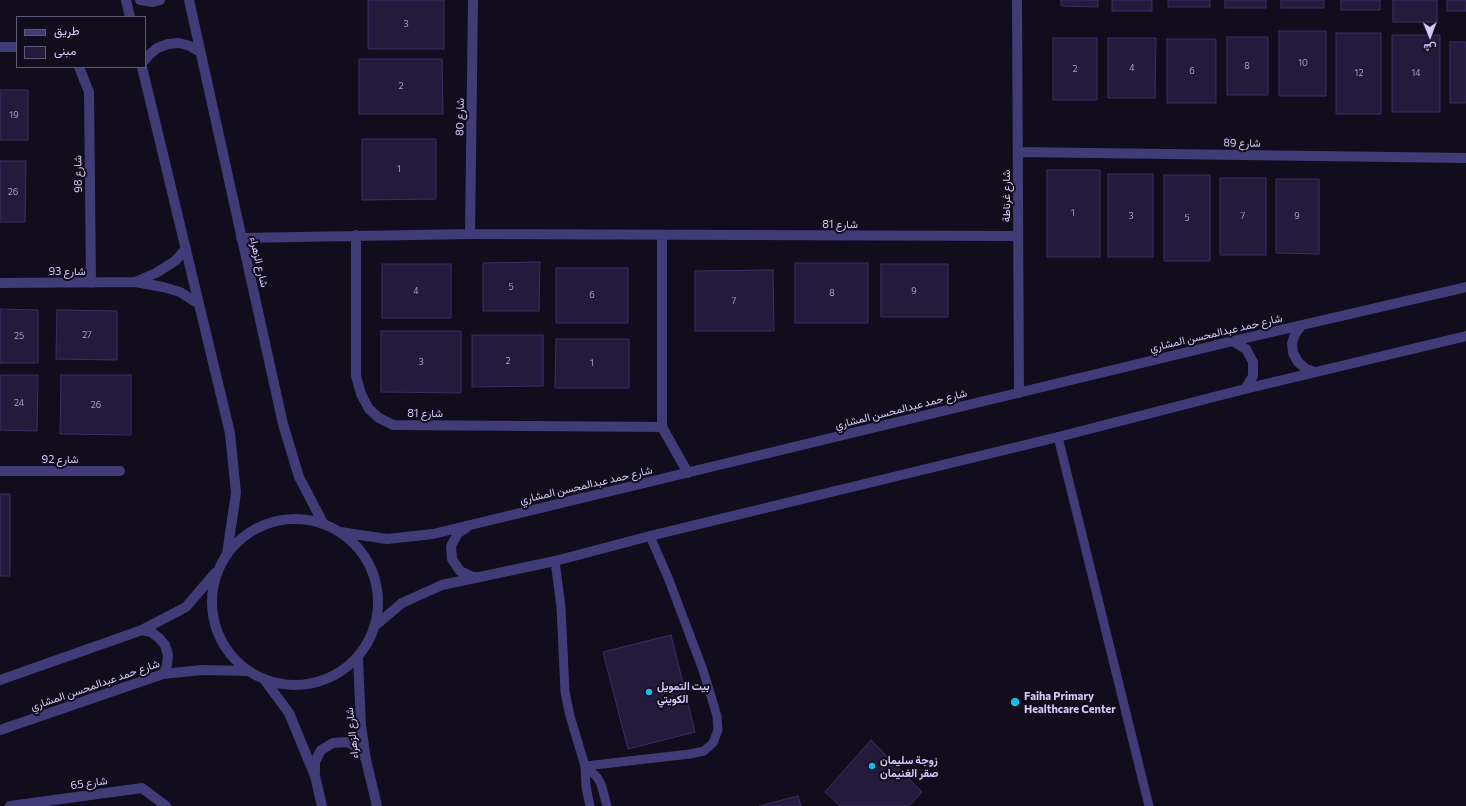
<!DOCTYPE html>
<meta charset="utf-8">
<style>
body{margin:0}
#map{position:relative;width:1466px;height:806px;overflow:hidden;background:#110d1c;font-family:Commissioner,Vazirmatn,sans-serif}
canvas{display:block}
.legend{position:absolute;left:16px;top:16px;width:130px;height:52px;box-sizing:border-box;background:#110d1c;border:1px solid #5f5976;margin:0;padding:5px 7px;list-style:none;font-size:12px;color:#d4cbfc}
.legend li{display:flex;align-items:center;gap:8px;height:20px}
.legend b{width:20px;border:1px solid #5f5976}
.north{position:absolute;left:1410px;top:16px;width:40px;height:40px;-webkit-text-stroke:3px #110d1c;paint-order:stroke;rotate:179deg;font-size:11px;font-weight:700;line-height:16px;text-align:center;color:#d4cbfc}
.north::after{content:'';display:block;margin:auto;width:14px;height:18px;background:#d4cbfc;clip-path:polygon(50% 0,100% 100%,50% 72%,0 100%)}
</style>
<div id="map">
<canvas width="1466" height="806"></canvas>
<ul class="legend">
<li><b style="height:5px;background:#413b78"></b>طريق</li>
<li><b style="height:11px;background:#231a3c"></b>مبنى</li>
</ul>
<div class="north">ش</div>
</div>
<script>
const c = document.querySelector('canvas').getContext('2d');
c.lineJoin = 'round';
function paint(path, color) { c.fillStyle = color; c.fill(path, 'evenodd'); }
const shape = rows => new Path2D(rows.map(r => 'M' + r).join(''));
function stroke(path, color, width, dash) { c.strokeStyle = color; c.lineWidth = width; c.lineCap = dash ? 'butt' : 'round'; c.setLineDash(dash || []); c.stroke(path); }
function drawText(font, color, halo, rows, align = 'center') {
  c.font = font + ' Commissioner,Vazirmatn,sans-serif'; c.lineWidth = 4; c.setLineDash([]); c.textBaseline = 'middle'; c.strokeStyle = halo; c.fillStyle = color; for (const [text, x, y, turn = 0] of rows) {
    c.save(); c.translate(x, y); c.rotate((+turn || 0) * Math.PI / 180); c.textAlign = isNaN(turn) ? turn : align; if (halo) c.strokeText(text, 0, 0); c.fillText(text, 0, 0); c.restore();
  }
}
const building = shape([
 [368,0,444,0,444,49,368,49,368,0],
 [1061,0,1098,0,1098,7,1061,6,1061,0],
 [1112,0,1152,0,1152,11,1112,11,1112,0],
 [1168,0,1210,0,1210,7,1168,7,1168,0],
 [1225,0,1266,0,1266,8,1225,8,1225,0],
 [1281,0,1324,0,1324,8,1281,8,1281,0],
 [1341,0,1380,0,1380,10,1341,10,1341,0],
 [1393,0,1437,0,1437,22,1393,22,1393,0],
 [1447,0,1466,0,1466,11,1447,11,1447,0],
 [1279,31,1326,31,1326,96,1279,96,1279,31],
 [1336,33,1381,33,1381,114,1336,114,1336,33],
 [1392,35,1440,35,1440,112,1392,112,1392,35],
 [1227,37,1268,37,1268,95,1227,95,1227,37],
 [1053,38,1097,38,1097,100,1053,100,1053,38],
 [1108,38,1156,38,1155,98,1108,98,1108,38],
 [1167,39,1216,39,1216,103,1167,103,1167,39],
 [1450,42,1466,42,1466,103,1450,103,1450,42],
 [359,59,442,59,443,114,359,114,359,59],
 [0,90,28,90,28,140,0,140,0,90],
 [362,139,436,139,436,199,362,200,362,139],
 [0,161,26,161,25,222,0,222,0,161],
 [1047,170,1100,170,1100,257,1047,257,1047,170],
 [1108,174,1153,174,1153,257,1108,257,1108,174],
 [1164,175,1210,175,1210,261,1164,261,1164,175],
 [1220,178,1266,178,1266,255,1220,255,1220,178],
 [1276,179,1319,179,1319,254,1276,253,1276,179],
 [540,262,539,311,483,311,483,263,540,262],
 [795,263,868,263,868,323,795,323,795,263],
 [382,264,451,264,451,318,382,318,382,264],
 [881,264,948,264,948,317,881,317,881,264],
 [556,268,628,268,628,323,556,323,556,268],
 [773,270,774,331,695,331,695,271,773,270],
 [0,309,38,310,38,363,0,363,0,309],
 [57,310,117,311,117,360,56,359,57,310],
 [381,331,461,331,461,393,381,392,381,331],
 [472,335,543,335,543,386,472,387,472,335],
 [556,339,629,339,629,388,555,388,556,339],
 [0,375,38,375,37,431,0,430,0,375],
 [61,375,131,375,131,435,60,434,61,375],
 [0,494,10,494,10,576,0,576,0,494],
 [671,635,695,732,628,749,603,652,671,635],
 [871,740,922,792,909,806,840,806,825,792,871,740],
 [798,796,801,806,759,806,798,796]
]);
paint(building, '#231a3c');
stroke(building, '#3d2e67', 1);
stroke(shape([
 [1058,437,1149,806],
 [555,561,561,607,565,692,570,716,585,766,586,787,590,806],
 [585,766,690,754,704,751,713,743,718,730,717,716,703,670,669,580,650,536],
 [585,766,597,777,601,784,607,806]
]), '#413b78', 9);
stroke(shape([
 [1017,0,1019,393],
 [0,47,17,47],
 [79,67,89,92,91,283],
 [1018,152,1466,158],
 [470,234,473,0],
 [356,235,356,376,361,394,369,409,379,418,393,425,662,427],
 [662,235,662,427,688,473],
 [241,238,470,234,1018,236],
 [135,282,156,273,175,261,186,249],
 [0,283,135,282,163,287,180,292,199,304],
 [0,471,120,471],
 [10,806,142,788,166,806]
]), '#413b78', 10);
stroke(shape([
 [126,0,130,17],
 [140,0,153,2,160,0],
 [189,0,283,424,299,477,323,523],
 [145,60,148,56,157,48,168,44,179,43,190,46,200,52],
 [142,67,230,433,236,493,227,554],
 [1301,326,1295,334,1292,343,1293,353,1298,362,1306,369,1315,372],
 [1233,341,1246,349,1253,362,1253,376,1245,389],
 '212 602a83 83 0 1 1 166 0a83 83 0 1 1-166 0Z',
 [466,528,458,533,451,546,452,559,460,571,473,577,477,577],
 [340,532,387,539,433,534,1233,341,1466,287],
 [376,625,402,603,442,585,555,561,650,536,1058,437,1245,389,1466,336],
 [142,630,151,632,159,638,165,645,168,655,167,665,163,674],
 [358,657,361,726,366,760,377,806],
 [264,679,289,713,315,776,322,806],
 [0,680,142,630,186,607,215,573],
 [0,730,163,674,202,670,248,671],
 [315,772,315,762,321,750,333,743,347,742,359,748,365,758]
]), '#413b78', 10);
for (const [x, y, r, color] of [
 [649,692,4,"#0fc0e4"],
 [1015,702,5,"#0fc0e4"],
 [872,766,4,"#0fc0e4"]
]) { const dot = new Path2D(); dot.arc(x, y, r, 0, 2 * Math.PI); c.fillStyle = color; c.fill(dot); stroke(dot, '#110d1c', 1.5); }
drawText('9px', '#a89fcc', null, [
 ["3",406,24],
 ["10",1303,63],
 ["8",1247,66],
 ["4",1132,68],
 ["2",1075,69],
 ["6",1192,71],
 ["12",1359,73],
 ["14",1416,73],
 ["2",401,86],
 ["19",14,115],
 ["1",399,169],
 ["26",13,192],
 ["1",1073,213],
 ["3",1131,216],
 ["7",1243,216],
 ["9",1297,216],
 ["5",1187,218],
 ["5",511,287],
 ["4",416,291],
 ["9",914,291],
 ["8",832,293],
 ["6",592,295],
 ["7",734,301],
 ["27",87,335],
 ["25",19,336],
 ["2",508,361],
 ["3",421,362],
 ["1",592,363],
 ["24",19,403],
 ["26",96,405]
]);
drawText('11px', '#d4cbfc', '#110d1c', [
 ["شارع 80",460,117,-89],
 ["شارع 89",1242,143,1],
 ["شارع 98",78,174,-91],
 ["شارع غرناطة",1006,196,-90],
 ["شارع 81",840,224],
 ["شارع الزهراء",259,262,77],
 ["شارع 93",67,271],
 ["شارع حمد عبدالمحسن المشاري",1216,333,-13],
 ["شارع حمد عبدالمحسن المشاري",901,409,-14],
 ["شارع 81",425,413],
 ["شارع 92",60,459],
 ["شارع حمد عبدالمحسن المشاري",586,485,-13],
 ["شارع حمد عبدالمحسن المشاري",95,685,-19],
 ["شارع الزهراء",352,733,-96],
 ["شارع 65",89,783,-8]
]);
drawText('bold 11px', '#d4cbfc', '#110d1c', [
 ["بيت التمويل",657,686],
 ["الكويتي",657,699],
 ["Faiha Primary",1024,696],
 ["Healthcare Center",1024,709],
 ["زوجة سليمان",880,760],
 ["صقر الغنيمان",880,773]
], 'left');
</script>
